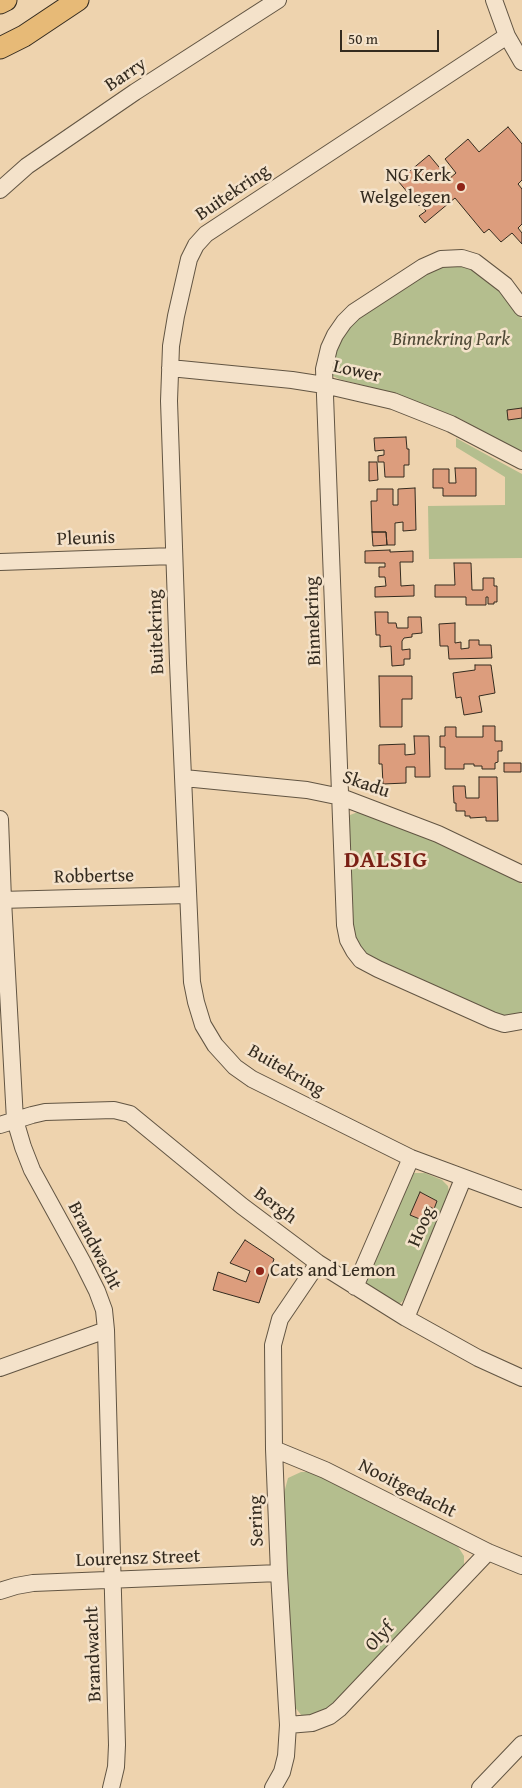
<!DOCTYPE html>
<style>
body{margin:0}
#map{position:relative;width:522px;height:1788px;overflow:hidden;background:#eed3ae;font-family:"Gentium Book Plus",serif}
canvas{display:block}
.scale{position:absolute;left:340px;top:30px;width:99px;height:22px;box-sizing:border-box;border:2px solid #342b1f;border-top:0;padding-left:6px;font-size:15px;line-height:18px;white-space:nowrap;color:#342b1f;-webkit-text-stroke:4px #f4e2ca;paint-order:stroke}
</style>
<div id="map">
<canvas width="522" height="1788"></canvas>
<div class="scale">50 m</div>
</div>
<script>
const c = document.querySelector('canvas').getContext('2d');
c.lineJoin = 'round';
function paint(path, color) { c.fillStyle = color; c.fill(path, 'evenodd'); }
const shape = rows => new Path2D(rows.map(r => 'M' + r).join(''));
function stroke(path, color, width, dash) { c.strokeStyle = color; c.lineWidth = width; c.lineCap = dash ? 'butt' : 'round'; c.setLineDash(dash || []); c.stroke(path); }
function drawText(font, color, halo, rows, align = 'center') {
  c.font = font + ' "Gentium Book Plus",serif'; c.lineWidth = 5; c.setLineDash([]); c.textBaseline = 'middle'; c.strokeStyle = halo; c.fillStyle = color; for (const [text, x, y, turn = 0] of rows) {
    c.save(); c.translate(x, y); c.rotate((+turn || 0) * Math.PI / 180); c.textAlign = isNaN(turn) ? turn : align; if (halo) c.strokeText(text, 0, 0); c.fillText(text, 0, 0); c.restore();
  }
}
paint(shape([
 [463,265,489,278,522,319,522,450,518,451,504,445,461,419,441,411,378,389,339,379,333,376,330,371,330,366,346,327,436,267],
 [456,438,522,474,522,558,429,559,428,506,505,505,505,477,456,447],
 [358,812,472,856,522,884,522,1018,500,1018,361,952,353,940,348,819,350,815],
 [414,1173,425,1173,442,1180,448,1186,449,1194,414,1278,403,1301,399,1304,387,1302,367,1284,367,1277,407,1183],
 [420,1192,437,1201,434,1209,428,1206,422,1220,411,1215],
 [301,1472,315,1472,457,1545,464,1556,464,1566,327,1711,313,1718,302,1716,294,1706,284,1493,288,1478]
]), '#b4be8e');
const building = shape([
 [508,127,522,144,522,180,518,184,522,189,522,224,518,228,522,233,522,244,512,233,501,242,489,229,484,233,455,198,425,223,419,216,426,211,420,204,419,206,398,181,429,155,449,179,456,173,445,159,468,139,479,152,508,127],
 [522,408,522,418,508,420,507,410,522,408],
 [406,437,407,449,409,449,409,465,404,465,404,477,385,477,384,462,378,462,378,456,384,455,384,450,375,451,374,438,406,437],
 [369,462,377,462,378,480,369,481,369,462],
 [455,468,476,468,476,496,443,496,443,488,433,488,433,469,449,469,449,483,456,483,455,468],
 [415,488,416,530,403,531,403,522,395,523,395,545,387,545,386,532,372,532,371,501,377,501,377,489,393,489,393,505,398,505,398,489,415,488],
 [372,532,386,532,387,545,373,546,372,532],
 [390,550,390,552,413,551,413,562,400,562,401,586,414,585,414,596,375,597,375,587,386,586,385,577,379,577,379,567,385,567,385,563,365,563,365,551,390,550],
 [454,563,471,563,472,590,483,590,483,578,494,578,494,586,497,586,497,602,494,602,494,604,488,604,488,597,486,597,486,605,466,605,466,597,435,597,435,585,455,585,454,563],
 [375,612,388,612,388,623,396,623,397,628,408,628,408,617,421,617,422,633,412,634,412,637,404,638,402,641,402,650,410,649,410,659,404,659,404,665,392,666,391,646,380,647,380,635,376,635,375,612],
 [455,623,455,643,461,642,461,649,469,648,469,640,479,640,479,645,491,645,492,658,449,659,448,646,440,646,439,624,455,623],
 [475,665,491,665,495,693,479,696,482,712,464,715,461,697,456,698,453,673,475,670,475,665],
 [379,676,412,676,412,699,402,699,402,727,380,727,379,676],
 [483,726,495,726,495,741,502,741,502,751,498,751,498,762,495,763,495,769,482,769,482,766,474,766,474,764,464,764,464,769,445,769,445,747,440,747,440,736,445,736,445,727,456,727,456,737,483,737,483,726],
 [414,736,429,736,430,777,415,777,415,767,406,767,406,783,383,784,382,764,379,764,379,745,405,744,405,755,415,754,414,736],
 [504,763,521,763,521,772,504,772,504,763],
 [479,777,497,777,498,821,486,821,486,817,470,818,470,816,465,816,465,811,456,811,456,803,454,803,453,786,465,786,466,798,479,798,479,777],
 [420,1192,437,1201,434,1209,428,1206,422,1220,410,1215,420,1192],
 [245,1240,274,1259,259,1303,213,1290,218,1272,246,1282,250,1271,230,1263,245,1240]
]);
paint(building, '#dc9d7d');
stroke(building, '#342b1f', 1);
const minor = shape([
 [494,0,507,36,522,62],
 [507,36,206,234,196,245,189,259,176,316,171,346,169,401,178,663,192,982,196,1002,203,1025,215,1045,235,1067,252,1079,411,1158,522,1199],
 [0,190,27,166,135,92,278,0],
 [522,308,505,285,475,262,462,258,441,259,423,267,354,312,344,322,335,335,329,348,324,369,345,925,348,940,354,951,361,960,378,969,492,1020,504,1024,522,1021],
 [170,368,292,380,324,385,393,401,451,424,522,461],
 [0,562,174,556],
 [184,778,307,790,341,797,438,834,522,874],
 [0,819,3,900,15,1120,23,1147,32,1170,82,1261,97,1291,104,1310,106,1330,117,1745,116,1767,111,1788],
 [0,900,188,895],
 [0,1125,32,1115,45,1112,114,1110,130,1114,242,1206,318,1263,406,1318,478,1358,522,1378],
 [355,1287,411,1158],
 [406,1318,463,1179],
 [0,1368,106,1330],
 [274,1449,325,1470,488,1552,522,1566],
 [0,1591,16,1586,33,1583,279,1573],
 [288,1725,312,1723,330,1716,339,1709,488,1552],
 [273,1788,282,1772,286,1756,288,1725,279,1573,274,1449,273,1345,280,1319,318,1263],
 [480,1788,522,1744]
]);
const major = shape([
 [0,3,6,0],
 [0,48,24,36,78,0]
]);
stroke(minor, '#625543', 18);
stroke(major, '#342b1f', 23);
stroke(minor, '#f4e2ca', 16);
stroke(major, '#e7ba77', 21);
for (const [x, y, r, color] of [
 [461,187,5,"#8f2418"],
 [260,1271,5,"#8f2418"]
]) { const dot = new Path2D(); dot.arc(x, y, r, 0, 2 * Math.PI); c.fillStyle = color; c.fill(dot); stroke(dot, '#f4e2ca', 2); }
drawText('19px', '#342b1f', '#f4e2ca', [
 ["Barry",126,75,-34],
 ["Buitekring",233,193,-34],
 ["Lower",357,372,13],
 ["Pleunis",86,539,-2],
 ["Binnekring",314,621,-92],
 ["Buitekring",157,632,-92],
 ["Skadu",366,785,19],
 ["Robbertse",94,877,-1],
 ["Buitekring",286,1071,30],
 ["Bergh",275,1206,37],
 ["Hoog",422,1227,-67],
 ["Brandwacht",94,1246,63],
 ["Nooitgedacht",407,1489,27],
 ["Sering",257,1521,-92],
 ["Lourensz Street",138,1559,-2],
 ["Olyf",380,1637,-47],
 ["Brandwacht",94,1654,-92]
]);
drawText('19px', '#342b1f', '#f4e2ca', [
 ["NG Kerk",451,176],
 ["Welgelegen",451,198],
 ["Cats and Lemon",270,1271,"left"]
], 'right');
drawText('italic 19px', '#4e4835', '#f4e2ca', [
 ["Binnekring Park",451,340]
]);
c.letterSpacing = '1px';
drawText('bold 24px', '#7a1f14', '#f4e2ca', [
 ["DALSIG",386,861]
]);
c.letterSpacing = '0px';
</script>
